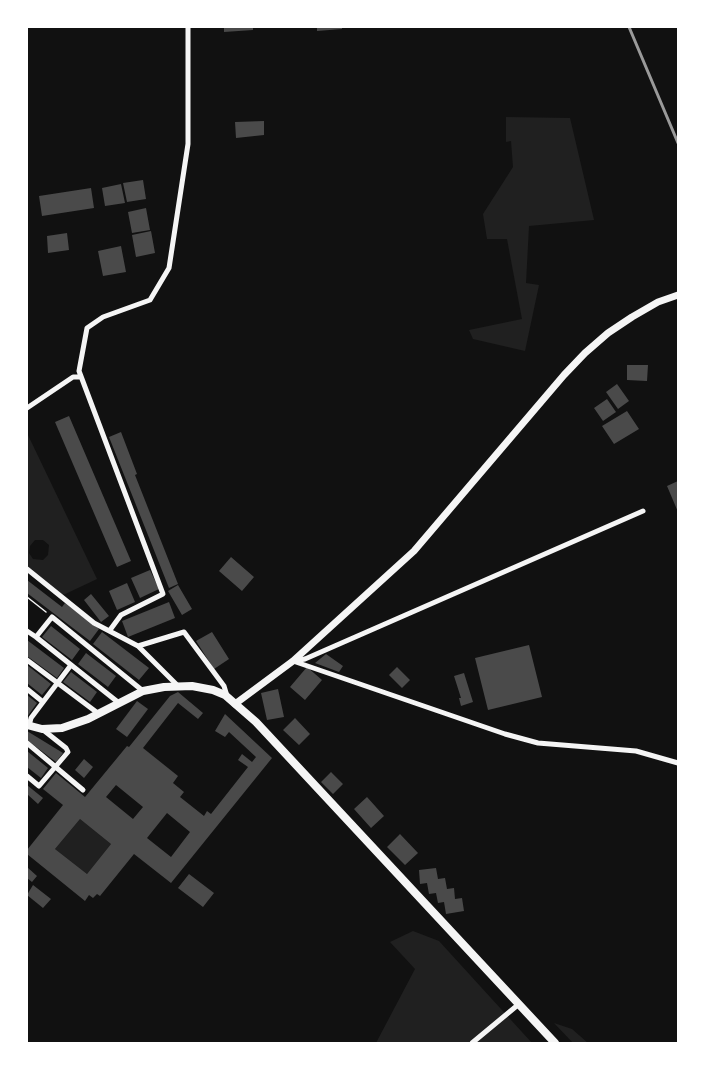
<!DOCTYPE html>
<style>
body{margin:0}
#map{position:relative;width:705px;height:1070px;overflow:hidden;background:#111;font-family:"DejaVu Sans",sans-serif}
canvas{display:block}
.frame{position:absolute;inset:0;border:28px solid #fff;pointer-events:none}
</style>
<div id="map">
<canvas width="705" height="1070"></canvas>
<div class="frame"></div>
</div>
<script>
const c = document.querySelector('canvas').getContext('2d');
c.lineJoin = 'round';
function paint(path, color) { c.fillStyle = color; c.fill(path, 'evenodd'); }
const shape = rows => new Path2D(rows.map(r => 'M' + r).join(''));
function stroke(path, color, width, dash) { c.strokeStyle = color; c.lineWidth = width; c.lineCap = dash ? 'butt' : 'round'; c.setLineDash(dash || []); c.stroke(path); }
paint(shape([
 [506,117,570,118,594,220,529,226,526,283,539,285,525,351,473,339,469,330,522,319,507,239,487,239,483,214,513,167,511,141,506,142],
 [27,433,97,579,63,595,27,566],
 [35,540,43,540,49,545,48,555,43,560,33,559,29,553,30,546],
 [80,819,111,844,87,874,55,849],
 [413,931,439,941,532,1043,376,1043,415,969,390,942],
 [554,1023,572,1029,588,1043,573,1043]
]), '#202020');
paint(shape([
 [224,27,253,27,253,30,224,32],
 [317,27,342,27,342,29,317,31],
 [264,121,264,135,236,138,235,122],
 [143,180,146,199,127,202,123,183],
 [121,184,125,203,105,206,102,188],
 [91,188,94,208,42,216,39,196],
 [146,208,150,230,132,233,128,212],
 [151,231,155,253,136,257,132,235],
 [67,233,69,250,48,253,47,236],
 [121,246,126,272,103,276,98,251],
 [627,365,648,365,647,381,627,380],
 [617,384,629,401,618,409,606,392],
 [607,399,616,412,603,421,594,408],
 [627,411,639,429,614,444,602,426],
 [69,416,131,561,117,567,55,422],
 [121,432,137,474,135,475,178,584,169,588,109,437],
 [678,481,678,512,667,486],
 [231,557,254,577,242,591,219,571],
 [150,570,159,589,140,598,131,578],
 [27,580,62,607,65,603,99,629,90,641,27,593],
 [127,583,135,602,117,610,109,591],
 [178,585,192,609,182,615,168,591],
 [91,594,109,616,101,622,84,600],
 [169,602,175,618,128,637,122,621],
 [51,626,80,649,72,660,42,637],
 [102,632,149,668,139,680,93,644],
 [212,632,229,659,214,669,196,641],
 [27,640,64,668,57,678,27,656],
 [529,645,542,697,488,710,475,658],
 [86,653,116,676,108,687,78,664],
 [326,654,343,666,339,672,315,663],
 [27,665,51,684,42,695,27,683],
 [307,667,322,680,305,700,290,687],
 [397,667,410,680,402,688,389,675],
 [71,672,97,692,90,702,63,682],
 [464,673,473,702,461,706,459,698,461,698,454,676],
 [278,689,284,717,267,720,261,693],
 [178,692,203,713,198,719,178,703,143,748,178,776,173,783,184,792,180,797,204,816,207,811,211,814,248,767,238,760,242,754,252,762,256,757,229,732,225,737,215,731,225,714,272,758,171,883,134,854,100,896,97,894,93,898,89,895,85,901,27,854,27,850,63,805,43,789,56,773,85,797,127,746,129,747,170,696],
 [116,785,143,807,133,819,106,797],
 [167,813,190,832,171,857,147,838],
 [80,819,111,844,87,874,55,849],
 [27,695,37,703,27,717],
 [137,701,148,709,127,737,116,729],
 [295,718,310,734,299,745,283,730],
 [27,731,63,753,56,762,27,740],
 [27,751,48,768,41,778,27,767],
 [84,759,93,767,84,778,75,770],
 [331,772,343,784,333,794,321,782],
 [27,785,43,798,38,804,27,794],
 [367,797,384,816,371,828,354,809],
 [400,834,418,853,405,865,387,847],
 [27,867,37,876,32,882,27,878],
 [436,868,438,879,445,878,447,889,454,888,455,899,462,898,464,911,446,914,444,902,438,903,436,893,429,894,427,883,420,884,419,870],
 [189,874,214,893,203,907,178,888],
 [33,885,51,899,43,908,27,895]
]), '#4a4a4a');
stroke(shape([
 [27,597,46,612]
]), '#f5f5f5', 1.5);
stroke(shape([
 [27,408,73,377,81,377],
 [27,569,94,623,138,646,178,686],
 [110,630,121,615,163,594,79,371,87,328,103,317,150,300,169,268,188,144,188,27],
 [27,631,36,637,52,617,143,691],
 [36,637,119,703],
 [138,646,184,632,224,686,227,696],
 [27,660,99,714],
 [293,661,505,734,538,743,636,751,678,763],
 [294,661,305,659,643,511],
 [27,689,43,702],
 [29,726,31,718,71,665],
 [27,743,83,790],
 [27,776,39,786,68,752,66,748,42,729],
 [472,1043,519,1004]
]), '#f5f5f5', 5);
stroke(shape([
 [235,704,293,661,414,551,564,375,585,353,608,333,632,317,658,302,678,295]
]), '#f5f5f5', 7);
stroke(shape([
 [27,725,42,729,62,728,88,719,143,691,164,687,192,686,213,690,225,695,256,722,555,1043]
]), '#f5f5f5', 8);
stroke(shape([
 [629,27,678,143]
]), '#9a9a9a', 3);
</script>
